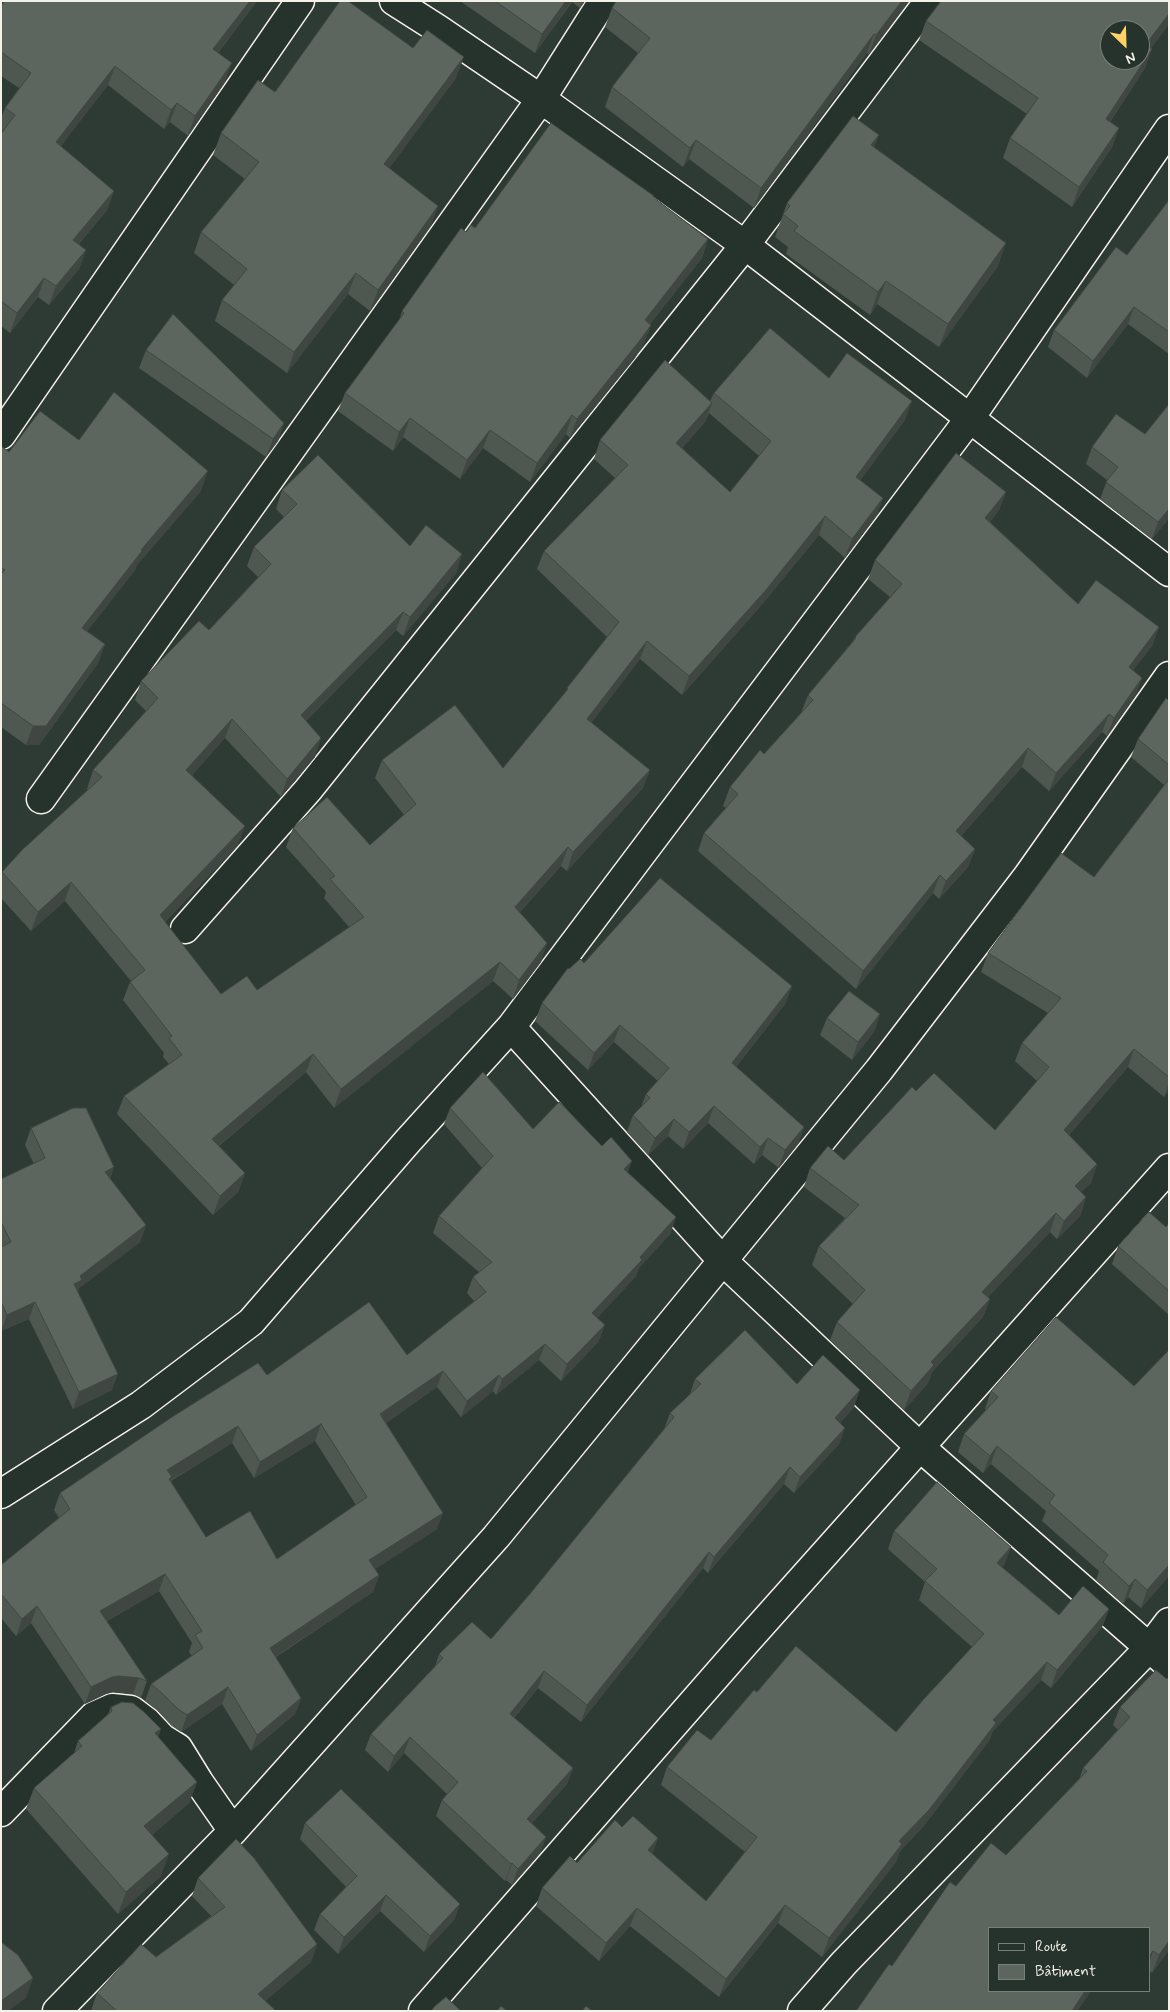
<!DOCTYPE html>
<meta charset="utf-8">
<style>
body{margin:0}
#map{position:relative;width:1170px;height:2012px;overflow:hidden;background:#2e3b34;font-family:Mynerve,sans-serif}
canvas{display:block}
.frame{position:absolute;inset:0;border:2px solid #f4f1e8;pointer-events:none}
.legend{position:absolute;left:988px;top:1927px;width:162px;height:65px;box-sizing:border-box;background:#26332d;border:1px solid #787f78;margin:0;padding:6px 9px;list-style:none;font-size:15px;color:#f4f1e8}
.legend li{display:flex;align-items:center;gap:10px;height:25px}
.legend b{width:25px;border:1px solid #787f78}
.north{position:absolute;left:1100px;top:20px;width:50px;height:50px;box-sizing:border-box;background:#26332d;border:1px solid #787f78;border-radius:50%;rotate:156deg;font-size:14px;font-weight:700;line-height:20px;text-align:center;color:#f4f1e8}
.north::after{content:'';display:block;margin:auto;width:18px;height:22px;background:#ffd166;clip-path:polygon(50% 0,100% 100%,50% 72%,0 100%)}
</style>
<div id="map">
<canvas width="1170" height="2012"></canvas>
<div class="frame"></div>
<ul class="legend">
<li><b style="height:6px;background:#26332d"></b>Route</li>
<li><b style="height:14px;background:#5c655e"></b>Bâtiment</li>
</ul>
<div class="north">N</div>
</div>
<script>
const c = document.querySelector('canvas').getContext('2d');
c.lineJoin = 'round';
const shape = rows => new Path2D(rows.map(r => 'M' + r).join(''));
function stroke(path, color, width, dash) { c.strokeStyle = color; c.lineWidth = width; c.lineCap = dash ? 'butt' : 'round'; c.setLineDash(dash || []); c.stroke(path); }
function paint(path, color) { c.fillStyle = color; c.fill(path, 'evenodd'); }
const minor = shape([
 [394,1,438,29,541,99,745,245,1169,572],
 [1,435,300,1],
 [41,799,541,99,603,1],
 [185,929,308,790,745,245,929,1],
 [511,1027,722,1260,920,1447,1169,1665],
 [1,1494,141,1405,251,1322,407,1142,511,1027,970,418,1169,129],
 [1,1812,94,1716,112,1708,131,1710,147,1722,162,1738,178,1748,199,1782,233,1831],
 [57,2011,233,1831,496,1537,879,1070,1027,877,1169,676],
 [423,2011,745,1643,1169,1168],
 [802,2011,844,1963,1150,1647,1169,1622]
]);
stroke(minor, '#f4f1e8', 31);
stroke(minor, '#26332d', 28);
paint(shape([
 [4,1,257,1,218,53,225,82,188,136,170,122,164,129,108,85,60,146,114,191,107,210,79,244,86,250,79,269,49,305,38,297,10,333,1,326,1,134,3,131,1,130,1,118,5,108,19,88,1,76,1,6],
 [460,1,585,1,580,8,572,2,535,53],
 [909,1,869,54,867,53,754,208,689,159,683,167,605,107,612,87,638,53,605,27,612,8],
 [926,21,1169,24,1151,48,1145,68,1110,122,1119,128,1112,147,1072,207,1003,158,1010,138,1027,114,919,40],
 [456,78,389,168,438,206,430,227,370,311,348,294,287,373,215,321,222,300,234,285,194,253,201,232,245,179,213,155,221,133,275,92],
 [879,135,874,147,998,266,939,347,877,304,870,315,786,254,788,247,775,237,787,203],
 [654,198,708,239,702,258,650,324,651,325,644,343,635,358,570,438,566,434,530,482,483,448,460,479,403,437,393,451,338,411,345,393,399,321,402,311,466,232,475,228],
 [1169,200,1169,354,1128,324,1087,378,1048,347,1054,330,1127,255],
 [146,350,284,423,278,441,266,457,139,368],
 [829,378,905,420,860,480,883,498,876,516,845,558,819,535,759,608,682,695,640,659,591,723,650,770,643,788,567,871,561,866,520,912,541,962,513,999,493,981,334,1108,306,1072,219,1146,245,1173,238,1192,213,1215,117,1114,124,1096,169,1064,163,1057,164,1053,123,1000,130,982,131,981,65,901,31,931,1,898,2,872,88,790,87,789,93,770,146,711,135,700,141,681,209,630,258,577,247,566,254,547,284,517,276,509,282,490,410,546,462,554,456,573,403,636,396,630,306,721,315,757,281,797,225,738,192,775,238,845,165,922,221,994,257,990,349,927,324,898,326,892,286,847,293,828,370,845,404,815,375,778,382,760,503,768,566,692,567,688,607,637,537,569,544,551,615,478,594,459,600,440,710,401,714,393],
 [709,413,759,456,730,492,682,448,705,422],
 [1145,434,1169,518,1152,539,1100,499,1107,480,1086,464,1092,447],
 [79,440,201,491,137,565,135,570,87,631,105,644,98,663,39,745,26,745,1,727,1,446,9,452],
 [1006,492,999,510,990,522,1078,604,1159,627,1152,646,1133,670,1142,678,1135,696,1107,736,1102,732,1049,791,1022,767,961,836,975,849,968,867,939,899,933,893,856,989,698,851,704,833,726,808,723,806,730,787,764,754,801,713,808,695,852,642,855,637,890,597,868,579,875,560],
 [1169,701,1169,1091,1164,1097,1128,1067,1069,1135,1097,1164,1091,1183,1081,1192,1086,1197,1080,1216,1057,1239,1050,1232,988,1297,990,1299,983,1317,932,1372,928,1383,904,1410,830,1340,837,1322,853,1304,812,1265,819,1246,845,1218,804,1187,810,1168,844,1160,916,1091,995,1130,1037,1081,1015,1061,1022,1043,1048,1013,981,972,988,953,1094,877,1164,785,1131,757,1138,739],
 [584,963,792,986,785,1004,736,1067,804,1127,798,1144,779,1168,762,1155,754,1164,708,1123,683,1149,668,1136,648,1155,627,1132,633,1115,641,1107,646,1094,658,1081,614,1042,588,1070,535,1021,542,1003,569,969],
 [880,1014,874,1032,852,1060,820,1035,827,1018],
 [450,1108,533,1129,628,1173,676,1217,670,1234,639,1268,636,1276,597,1318,599,1341,561,1381,539,1360,496,1395,493,1391,461,1417,437,1387,386,1423,437,1529,375,1569,379,1575,373,1592,276,1657,301,1698,295,1714,251,1751,222,1704,181,1732,172,1726,158,1711,145,1701,151,1684,192,1656,189,1652,192,1643,159,1591,107,1621,147,1681,141,1698,133,1694,113,1692,106,1694,85,1704,31,1623,16,1636,1,1618,1,1565,59,1518,54,1510,60,1493,267,1375,407,1355,474,1301,467,1293,473,1277,479,1272,433,1233,439,1216,482,1168,444,1124],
 [315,1441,356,1505,277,1559,206,1537,171,1481,232,1443,254,1478],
 [31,1128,114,1167,110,1179,146,1225,140,1242,79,1288,78,1292,112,1390,73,1409,29,1319,1,1331,1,1179,34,1164,25,1145],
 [1169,1223,1169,1315,1112,1264,1118,1246,1166,1227],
 [1169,1350,1169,1576,1141,1608,1128,1597,1123,1604,1096,1580,1099,1571,1042,1521,1046,1511,991,1464,983,1473,958,1452,964,1434,986,1410,985,1409,991,1391,1134,1386],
 [695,1379,797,1384,854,1407,840,1423,845,1428,839,1444,794,1493,784,1484,708,1573,703,1568,581,1722,538,1688,514,1718,573,1768,567,1784,532,1823,546,1837,540,1853,512,1885,506,1880,505,1881,436,1816,442,1800,447,1794,404,1753,388,1772,365,1750,371,1734,435,1667,439,1654,491,1639,529,1595,664,1429,670,1413,690,1394],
 [894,1531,1011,1547,1004,1565,1002,1568,1059,1615,1109,1609,1102,1627,1051,1688,1041,1680,993,1731,989,1741,922,1828,900,1851,896,1862,822,1957,778,1923,719,1997,630,1926,599,1961,536,1906,542,1888,577,1863,653,1854,706,1901,745,1852,661,1785,667,1767,711,1740,757,1692,896,1732,972,1647,919,1600,925,1582,888,1549],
 [1156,1670,1169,1950,1152,1973,1149,1970,1149,1928,989,1991,1091,1991,1077,2011,856,2011,956,1886,1006,1855,1079,1780,1083,1768,1118,1730,1113,1725,1120,1707],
 [111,1707,161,1729,158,1737,197,1782,189,1803,152,1835,161,1876,118,1914,26,1809,34,1788,74,1753,78,1741,108,1714],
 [305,1823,460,1904,454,1920,424,1952,380,1911,338,1954,314,1930,320,1914,346,1887,300,1839],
 [198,1878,317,1944,311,1962,265,2001,276,2011,91,2011,97,1993,156,1957,211,1916,192,1896]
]), '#4f5751');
paint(shape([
 [250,1,257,1,206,68,213,49],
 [566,1,572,1,535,53,542,34],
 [583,1,585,1,580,8],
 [902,1,909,1,869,54,876,35],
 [1169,14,1169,24,1139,64,1146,44],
 [874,34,867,53,754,208,761,188],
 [1152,49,1145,68,1099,138,1106,119],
 [464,57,456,78,377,185,384,164],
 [232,63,225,82,188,136,195,116],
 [115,66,108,85,49,162,56,142],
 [177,103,170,122,164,129,171,110],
 [1119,128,1112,147,1072,207,1079,187],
 [879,135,870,158,871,145],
 [696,140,689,159,683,167,690,148],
 [114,191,107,210,66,259,73,240],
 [438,206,430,227,370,311,378,290],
 [708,239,702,258,638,339,645,320],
 [1006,243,998,266,939,347,948,324],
 [86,250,79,269,49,305,56,286],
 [356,273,348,294,287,373,294,352],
 [44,278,38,297,10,333,17,313],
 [886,281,877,304,870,315,878,292],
 [1134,307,1128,324,1087,378,1093,361],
 [651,325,644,343,635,358,570,438,577,419],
 [912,401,905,420,849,496,856,477],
 [712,403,705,422,669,462,676,443],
 [572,415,566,434,530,482,537,463],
 [410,418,403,437,393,451,399,432],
 [284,423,278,441,266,457,273,439],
 [490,430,483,448,460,479,467,460],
 [208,471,201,491,137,565,135,570,75,647,82,628,141,550],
 [1006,492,999,510,979,536,985,518],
 [883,498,876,516,845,558,852,539],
 [1169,509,1169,518,1152,539,1158,522],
 [825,516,819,535,759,608,682,695,689,676],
 [462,554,456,573,403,636,410,617],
 [403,612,396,630,294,733,301,715],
 [1159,627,1152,646,1122,685,1129,667],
 [647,641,640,659,580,738,587,719],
 [105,644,98,663,39,745,26,745,33,726],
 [1142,678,1135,696,1107,736,1114,718],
 [1109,714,1102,732,1049,791,1056,773],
 [232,719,225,738,180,789,186,770],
 [321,738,315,757,281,797,287,779],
 [1028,748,1022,767,949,850,956,831],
 [650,770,643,788,567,871,573,852],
 [245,826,238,845,153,934,160,915],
 [568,847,561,866,508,925,515,907],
 [975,849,968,867,939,899,946,881],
 [940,875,933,893,856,989,863,971],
 [71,882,65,901,31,931,38,912],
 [547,943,541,962,513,999,519,980],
 [500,962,493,981,334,1108,341,1089],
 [792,986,785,1004,726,1080,732,1063],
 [880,1014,874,1032,852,1060,858,1042],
 [620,1025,614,1042,588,1070,594,1053],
 [1134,1049,1128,1067,1057,1149,1064,1130],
 [313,1054,306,1072,205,1157,212,1139],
 [1169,1083,1169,1091,1164,1097],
 [714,1106,708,1123,683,1149,689,1132],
 [674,1119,668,1136,648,1155,655,1138],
 [804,1127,798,1144,779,1168,785,1150],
 [768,1138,762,1155,754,1164,760,1147],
 [632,1161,626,1177,624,1169],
 [1097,1164,1091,1183,1068,1205,1075,1186],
 [114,1167,108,1184,105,1172],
 [245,1173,238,1192,213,1215,220,1196],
 [1086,1197,1080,1216,1057,1239,1064,1221],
 [1056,1213,1050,1232,976,1310,982,1292],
 [676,1217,670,1234,639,1268,636,1276,586,1330,592,1313,640,1257],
 [146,1225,140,1242,79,1288,76,1297,74,1284,80,1276],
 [990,1299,983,1317,932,1372,928,1383,904,1410,911,1391,931,1362],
 [35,1302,29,1319,1,1331,7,1315],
 [605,1325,599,1341,561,1381,567,1364],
 [545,1344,539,1360,496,1395,502,1379],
 [443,1371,437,1387,374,1431,380,1414],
 [118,1374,112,1390,73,1409,79,1392],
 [499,1375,493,1391,461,1417,467,1401],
 [860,1390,854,1407,829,1435,835,1418],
 [321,1424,315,1441,254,1478,260,1462],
 [238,1426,232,1443,171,1480,166,1494,167,1470],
 [845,1428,839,1444,794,1493,800,1477],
 [997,1446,991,1464,983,1473,990,1456],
 [790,1467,784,1484,708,1573,714,1557],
 [443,1513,437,1529,363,1577,369,1560],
 [1011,1547,1004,1565,990,1581,997,1563],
 [709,1552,703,1568,581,1722,587,1705],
 [1169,1565,1169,1576,1141,1608,1147,1590],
 [165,1574,159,1591,94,1628,100,1611],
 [379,1575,373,1592,264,1664,270,1648],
 [1135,1579,1128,1597,1123,1604,1129,1586],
 [37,1606,31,1623,16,1636,22,1619],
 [1109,1609,1102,1627,1051,1688,1057,1670],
 [1047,1662,1041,1680,993,1731,989,1741,922,1828,900,1851,896,1862,822,1957,829,1938,899,1841,993,1720],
 [544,1671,538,1688,503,1730,510,1714],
 [119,1676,139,1678,133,1694,113,1692,106,1694,85,1704,91,1687,112,1677],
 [228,1687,222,1704,181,1732,187,1715],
 [301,1698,295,1714,251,1751,257,1735],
 [161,1729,153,1751,155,1733],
 [410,1737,404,1753,388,1772,394,1756],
 [573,1768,567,1784,521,1835,527,1819],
 [197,1782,189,1803,137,1848,144,1826],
 [546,1837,540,1853,512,1885,518,1869],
 [658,1838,652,1856,648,1850],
 [169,1854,161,1876,118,1914,126,1892],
 [512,1863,506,1880,505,1881,511,1864],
 [386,1895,380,1911,338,1954,344,1937],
 [460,1904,454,1920,424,1952,430,1936],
 [785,1905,778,1923,719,1997,726,1979],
 [637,1908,630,1926,599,1961,606,1943],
 [1169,1941,1169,1950,1152,1973,1159,1955],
 [317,1944,311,1962,253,2011,258,1994],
 [1153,1951,1149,1963,1149,1957],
 [33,1978,26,1998,8,2011,1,2011,1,2001],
 [1085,1991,1091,1991,1077,2011,1072,2011]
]), '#404742');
const building = shape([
 [5,1,250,1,213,49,232,63,195,116,177,103,171,110,115,66,56,142,114,191,73,240,86,250,56,286,44,278,17,313,1,301,1,134,15,115,5,108,31,73,1,52,1,6,5,1],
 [340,1,348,1,413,48,427,30,464,57,384,164,438,206,378,290,356,273,294,352,222,300,247,269,201,232,259,162,221,133,258,80,275,92,340,1],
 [495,1,566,1,542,34,495,1],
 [616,1,902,1,876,35,874,34,761,188,696,140,690,148,612,87,650,38,612,8,616,1],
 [941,1,1169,1,1169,14,1146,44,1152,49,1106,119,1119,128,1079,187,1010,138,1038,98,926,21,941,1],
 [1110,30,1140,30,1140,60,1110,60,1110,30],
 [853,116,879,135,871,145,1006,243,948,324,886,281,878,292,794,231,798,226,783,214,790,206,787,203,853,116],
 [551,123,654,196,653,197,708,239,645,320,651,325,641,339,577,419,572,415,537,463,490,430,467,460,410,418,399,432,345,393,404,313,402,311,461,228,466,232,471,225,475,228,551,123],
 [1169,200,1169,332,1134,307,1093,361,1054,330,1116,247,1127,255,1169,200],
 [173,314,284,423,273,439,146,350,173,314],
 [770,328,829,378,847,353,912,401,856,477,883,498,852,539,825,516,766,590,689,676,647,641,587,719,650,770,573,852,568,847,515,907,547,943,519,980,500,962,341,1089,313,1054,212,1139,245,1173,220,1196,124,1096,182,1055,169,1038,172,1036,130,982,145,970,71,882,38,912,2,872,22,850,102,777,93,770,158,698,141,681,199,621,209,630,271,564,254,547,297,504,282,490,318,455,410,546,426,525,462,554,410,617,403,612,301,715,321,738,287,779,232,719,186,770,245,826,160,915,221,994,247,976,257,990,364,917,330,879,335,876,293,828,327,797,370,845,416,804,382,760,455,705,503,768,568,689,567,688,619,622,544,551,628,465,600,440,665,360,712,403,676,443,730,492,771,441,714,393,770,328],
 [114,392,208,471,141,550,142,551,82,628,105,644,46,726,33,726,1,703,1,574,5,570,1,568,1,446,9,452,40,411,79,440,114,392],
 [1169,404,1169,509,1158,522,1106,482,1118,467,1092,447,1116,414,1145,434,1169,404],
 [956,453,1006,492,985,518,1078,604,1096,580,1159,627,1129,667,1142,678,1114,718,1109,714,1056,773,1028,748,956,831,975,849,946,881,940,875,863,971,704,833,738,794,730,787,760,750,764,754,813,700,808,695,856,638,855,637,902,584,875,560,956,453],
 [1166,698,1169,701,1169,765,1138,739,1166,698],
 [1169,779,1169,1077,1134,1049,1064,1130,1097,1164,1075,1186,1086,1197,1064,1221,1056,1213,982,1292,990,1299,931,1362,934,1365,911,1391,837,1322,865,1290,819,1246,859,1205,810,1168,828,1146,844,1160,912,1087,916,1091,934,1073,995,1130,1049,1067,1022,1043,1061,998,988,953,1061,853,1094,877,1169,779],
 [660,878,792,986,732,1063,804,1127,785,1150,768,1138,760,1147,714,1106,689,1132,674,1119,655,1138,633,1115,650,1098,646,1094,669,1068,620,1025,594,1053,542,1003,568,968,569,969,580,959,584,963,660,878],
 [849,991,880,1014,858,1042,827,1018,849,991],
 [483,1072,533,1129,559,1102,602,1146,611,1137,632,1161,624,1169,676,1217,640,1257,642,1260,592,1313,605,1325,567,1364,545,1344,502,1379,499,1375,467,1401,443,1371,380,1414,443,1513,369,1560,379,1575,270,1648,301,1698,257,1735,228,1687,187,1715,178,1709,164,1695,151,1684,203,1648,195,1635,202,1631,165,1574,100,1611,147,1681,139,1678,119,1676,112,1677,91,1687,37,1606,22,1619,1,1594,1,1565,70,1509,60,1493,172,1417,258,1363,267,1375,369,1302,407,1355,486,1292,473,1277,492,1262,439,1216,493,1156,450,1108,483,1072],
 [321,1424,367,1497,277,1559,250,1511,206,1537,169,1479,172,1477,167,1470,238,1426,260,1462,321,1424],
 [73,1108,86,1108,114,1167,105,1172,146,1225,80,1276,82,1280,74,1284,118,1374,79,1392,35,1302,7,1315,1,1302,1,1247,11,1242,1,1222,1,1179,45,1158,31,1128,73,1108],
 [1149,1212,1166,1227,1169,1223,1169,1291,1118,1246,1149,1212],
 [1056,1317,1134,1386,1169,1350,1169,1565,1147,1590,1135,1579,1129,1586,1103,1562,1108,1555,1049,1503,1055,1495,997,1446,990,1456,964,1434,998,1397,991,1391,1056,1317],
 [745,1330,797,1384,823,1355,860,1390,835,1418,845,1428,800,1477,790,1467,714,1557,709,1552,587,1705,544,1671,510,1714,573,1768,527,1819,546,1837,518,1869,512,1863,511,1864,442,1800,458,1782,410,1737,394,1756,371,1734,443,1658,439,1654,472,1622,491,1639,529,1595,674,1417,670,1413,701,1384,695,1379,745,1330],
 [937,1482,1011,1547,997,1563,1059,1615,1083,1586,1109,1609,1057,1670,1047,1662,993,1720,996,1723,929,1810,899,1841,902,1844,829,1938,785,1905,726,1979,637,1908,606,1943,542,1888,570,1856,577,1863,615,1820,622,1827,633,1816,658,1838,648,1850,706,1901,757,1837,667,1767,697,1730,711,1740,754,1690,757,1692,796,1646,896,1732,923,1700,984,1634,925,1581,937,1569,894,1531,937,1482],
 [1156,1670,1169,1681,1169,1941,1159,1955,1153,1951,1149,1957,1149,1928,989,1928,989,1991,1085,1991,1072,2011,856,2011,889,1964,892,1966,950,1882,956,1886,991,1843,1006,1855,1087,1771,1083,1768,1130,1717,1120,1707,1156,1670],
 [122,1702,133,1703,144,1712,161,1729,155,1733,197,1782,144,1826,169,1854,126,1892,34,1788,82,1746,78,1741,112,1711,111,1707,122,1702],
 [341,1789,460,1904,430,1936,386,1895,344,1937,320,1914,357,1876,305,1823,341,1789],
 [236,1839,254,1858,317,1944,258,1994,276,2011,117,2011,97,1993,141,1944,156,1957,225,1907,198,1878,236,1839],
 [1,1942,18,1955,33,1978,1,2001,1,1942],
 [446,1997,461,2011,431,2011,435,2006,446,1997],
 [501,2006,507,2011,497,2011,501,2006],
 [586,2006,592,2011,582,2011,586,2006]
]);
paint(building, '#5c655e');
stroke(building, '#404742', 1);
</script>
